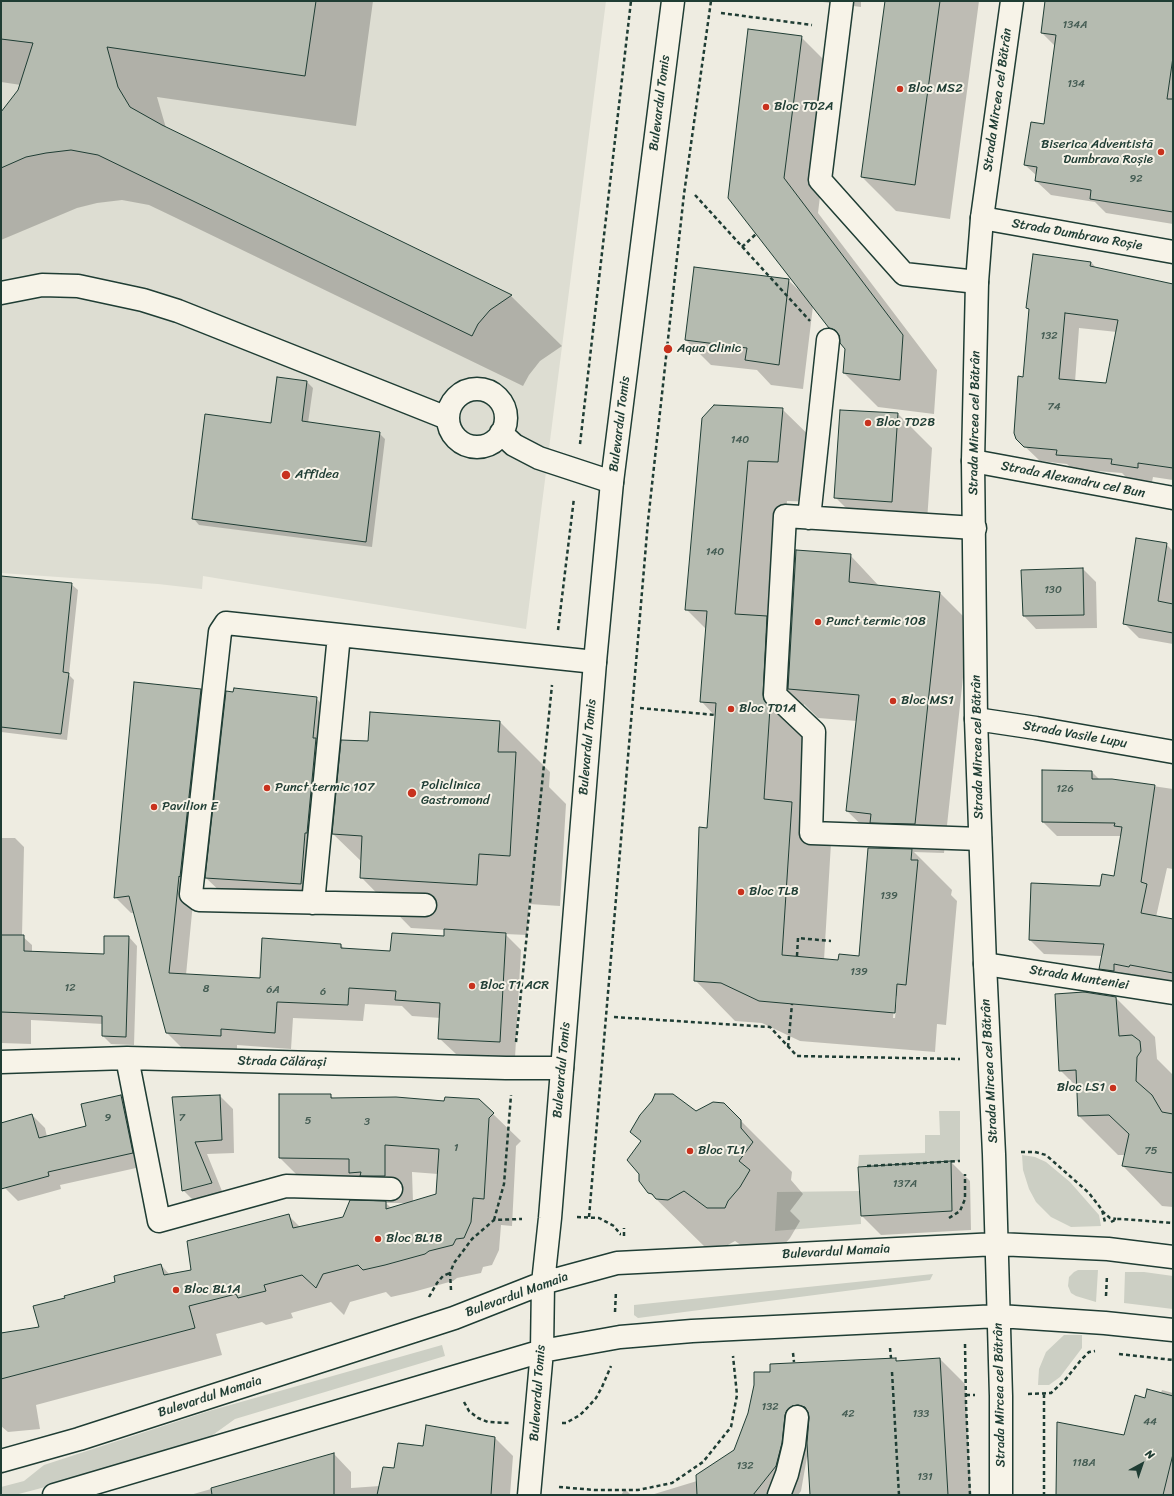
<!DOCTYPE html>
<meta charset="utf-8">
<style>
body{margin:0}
#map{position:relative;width:1174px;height:1496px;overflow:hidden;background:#eeece1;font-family:Sriracha,sans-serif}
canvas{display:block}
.frame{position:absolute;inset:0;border:2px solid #1f3d34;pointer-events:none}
.north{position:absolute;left:1122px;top:1444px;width:40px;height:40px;-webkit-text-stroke:3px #f7f3e8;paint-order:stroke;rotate:40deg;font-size:11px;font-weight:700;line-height:16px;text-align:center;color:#1f3d34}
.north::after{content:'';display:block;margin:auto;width:14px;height:18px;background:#1f3d34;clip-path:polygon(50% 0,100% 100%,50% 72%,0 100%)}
</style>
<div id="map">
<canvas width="1174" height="1496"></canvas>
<div class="frame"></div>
<div class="north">N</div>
</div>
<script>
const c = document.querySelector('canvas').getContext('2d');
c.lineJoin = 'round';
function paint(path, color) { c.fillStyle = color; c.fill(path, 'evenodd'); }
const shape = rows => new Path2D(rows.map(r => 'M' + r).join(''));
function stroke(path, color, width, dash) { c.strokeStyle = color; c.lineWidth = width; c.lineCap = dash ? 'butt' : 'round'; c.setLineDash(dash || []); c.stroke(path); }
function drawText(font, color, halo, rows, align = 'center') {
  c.font = font + ' Sriracha,sans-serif'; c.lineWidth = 4; c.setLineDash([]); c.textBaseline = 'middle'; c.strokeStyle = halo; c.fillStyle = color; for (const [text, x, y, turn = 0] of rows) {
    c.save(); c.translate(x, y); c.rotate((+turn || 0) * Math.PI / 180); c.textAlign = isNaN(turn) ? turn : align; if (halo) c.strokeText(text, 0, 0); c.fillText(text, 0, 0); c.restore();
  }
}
paint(shape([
 [1,1,606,1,526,629,203,576,202,589,158,584,1,573]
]), '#ddddd2');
paint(shape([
 [939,1111,960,1111,960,1161,858,1167,859,1155,925,1153,925,1135,940,1135],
 [1022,1155,1035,1157,1046,1162,1070,1182,1099,1215,1101,1226,1071,1227,1051,1217,1036,1202,1029,1189,1023,1170],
 [860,1191,861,1224,775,1231,777,1192],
 [1078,1270,1098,1270,1096,1302,1076,1296,1071,1293,1068,1286,1069,1277,1074,1272],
 [1125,1272,1144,1272,1173,1276,1173,1309,1124,1303],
 [933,1274,930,1280,638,1318,634,1315,634,1305],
 [1064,1335,1082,1335,1082,1348,1060,1377,1049,1385,1038,1385,1039,1369,1046,1352],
 [442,1345,445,1356,235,1419,196,1447,15,1495,1,1495,1,1487,24,1481,44,1465,209,1411]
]), '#cccfc4');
paint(shape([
 [1,1,373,1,356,126,157,97,166,128,511,296,562,346,540,361,529,375,523,386,172,216,149,205,122,200,97,203,77,208,1,240,1,113,19,91,21,85,1,82],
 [815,1,861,1,861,7],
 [886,1,979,1,950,219,896,211,862,177],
 [1045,1,1173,1,1173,224,1106,213,1095,202,1051,195,1036,181,1037,176,1025,165,1045,125,1055,46,1042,33],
 [801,37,835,71,818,213,937,370,934,414,878,407,844,373,846,348,841,338,829,327,813,306,803,389,771,385,757,370,711,365,686,340,788,280,801,292,802,292,729,197],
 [1091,262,1097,269,1173,289,1173,480,1153,477,1152,482,1127,478,1122,473,1072,469,1067,464,1040,461,1017,439,1024,378,1030,310,1028,308],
 [1079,328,1117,332,1106,384,1075,382],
 [307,382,313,388,308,423,379,433,385,439,372,547,199,525,193,518],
 [782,409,823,449,818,502,787,501,777,628,792,643,850,555,879,586,940,593,969,622,944,853,914,852,952,890,951,895,957,901,946,1025,937,1024,935,1052,800,1041,762,1023,735,1021,695,980,716,717,701,701,707,630,686,609,703,419],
 [804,704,818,718,857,721,847,811,877,840,890,842,898,850,859,957,839,961,824,960,831,843,805,817,802,735],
 [895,996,897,996,895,1018,893,1018],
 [898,414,932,448,926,536,870,532,835,497],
 [1166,544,1173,551,1173,644,1139,638,1124,623],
 [1083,569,1096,582,1097,628,1036,629,1024,616],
 [1,577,71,584,78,590,69,675,74,680,67,740,1,732],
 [201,690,217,706,194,892,186,975,261,979,341,945,345,950,391,952,445,937,445,930,411,928,361,877,362,862,333,834,369,742,500,722,550,772,549,787,566,804,560,906,529,904,527,935,505,934,521,950,515,1058,456,1054,439,1038,441,1018,412,1016,402,1006,365,1004,363,1021,293,1018,291,1049,237,1045,237,1052,183,1049,167,1033,135,913,131,913,115,897],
 [316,698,335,718,320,902,226,897,206,878],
 [1043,771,1092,772,1100,780,1112,780,1173,789,1173,869,1167,868,1156,917,1173,920,1173,984,1114,982,1100,969,1103,956,1044,954,1030,940,1115,878,1121,836,1057,836,1043,822],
 [1,838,15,838,24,847,22,936,32,945,32,952,105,955,129,937,137,946,134,1045,111,1044,103,1036,103,1024,31,1020,31,1044,1,1043],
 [1116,998,1155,1037,1157,1059,1173,1075,1173,1207,1162,1206,1123,1166,1125,1155,1118,1155,1079,1116,1078,1088,1060,1070],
 [280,1095,330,1095,334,1099,493,1114,521,1141,516,1146,512,1226,501,1225,499,1250,492,1265,483,1267,481,1273,457,1278,453,1281,413,1292,391,1297,386,1292,350,1302,344,1315,331,1302,291,1313,293,1318,266,1325,262,1322,216,1334,222,1355,36,1405,40,1429,8,1432,1,1426,1,1334,40,1328,66,1298,116,1282,161,1265,170,1275,192,1271,288,1215,300,1227,344,1218,350,1201,388,1202,385,1200,377,1200,363,1186,308,1186,280,1158],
 [412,1172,438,1174,437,1195,413,1202],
 [386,1203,406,1203,391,1208],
 [121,1096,134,1109,145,1166,60,1185,61,1189,18,1201,5,1188,1,1188,1,1124,32,1115,45,1128,47,1137,87,1127],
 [220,1096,233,1109,234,1153,207,1154,224,1196,196,1203,183,1190,173,1098],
 [724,1104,792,1172,791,1180,803,1194,790,1211,800,1221,790,1238,778,1252,759,1258,735,1241,719,1250,707,1249,649,1192,696,1113],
 [951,1162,970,1181,971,1230,881,1235,862,1216],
 [895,1359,898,1362,940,1359,965,1384,971,1495,811,1495,809,1457,807,1457,801,1491,798,1495,651,1495,697,1481,734,1451,771,1373],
 [1162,1390,1173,1393,1173,1495,1057,1495,1125,1436,1146,1399,1161,1393],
 [495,1438,513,1456,510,1495,190,1495,334,1454,351,1472,351,1488,380,1486,395,1470,424,1447],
 [625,1489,631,1495,621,1495]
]), '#0003');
const building = shape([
 [1,1,316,1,305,76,107,47,118,87,130,107,162,125,512,295,490,310,478,324,472,336,98,155,71,150,46,153,26,157,1,168,1,112,18,90,33,43,1,39,1,1],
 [885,1,940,1,915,185,861,177,885,1],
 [1045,1,1173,1,1173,57,1167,99,1173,99,1173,212,1090,199,1091,190,1035,181,1037,167,1024,165,1031,122,1044,124,1056,35,1041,33,1045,1],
 [748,29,802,36,784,178,903,335,900,380,843,373,845,349,840,343,839,335,835,330,829,328,728,198,748,29],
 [1033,254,1091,262,1090,266,1173,284,1173,468,1138,463,1138,468,1111,464,1112,459,1056,455,1057,450,1024,447,1016,439,1014,433,1018,376,1023,377,1029,309,1026,308,1033,254],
 [1065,313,1118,320,1106,383,1059,379,1065,313],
 [694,267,789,279,779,365,745,360,747,348,685,340,694,267],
 [277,377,307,381,302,421,380,432,366,542,192,519,205,414,271,423,277,377],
 [714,405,783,408,778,462,748,461,735,614,767,616,763,694,764,700,770,708,764,799,792,802,782,955,838,960,839,954,859,956,868,848,912,849,911,860,918,860,906,985,897,984,895,1013,759,1001,721,983,694,981,699,827,707,828,716,703,700,702,707,611,685,610,702,418,714,405],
 [840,410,898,413,892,502,834,498,840,410],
 [1136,538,1167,543,1158,601,1173,604,1173,633,1123,624,1136,538],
 [796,550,851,554,849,582,940,592,915,824,870,823,871,814,846,811,859,695,788,689,796,550],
 [1083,568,1084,615,1023,616,1021,570,1083,568],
 [1,576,72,583,63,672,69,673,61,734,1,727,1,576],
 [134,682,201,689,180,877,179,876,169,973,260,978,262,938,341,944,341,948,390,951,392,933,444,936,444,929,506,933,500,1042,438,1039,440,1003,395,1000,396,991,349,988,348,1005,277,1002,275,1033,221,1029,221,1036,166,1033,129,896,114,898,134,682],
 [234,688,317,697,313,738,316,738,307,833,305,833,301,884,205,878,226,691,233,692,234,688],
 [370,712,500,721,498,752,516,752,510,856,479,854,477,885,360,878,362,836,332,834,341,740,368,741,370,712],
 [1042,770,1092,771,1092,779,1112,779,1155,785,1141,882,1147,884,1141,913,1173,919,1173,973,1130,965,1129,967,1114,964,1114,971,1099,969,1104,944,1029,940,1031,883,1100,886,1102,874,1114,876,1122,827,1114,826,1115,823,1042,822,1042,770],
 [1,935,24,935,24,951,104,954,104,936,129,936,126,1037,102,1036,102,1016,1,1012,1,935],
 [1084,992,1116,997,1119,1036,1132,1035,1140,1041,1141,1051,1137,1057,1136,1081,1152,1095,1162,1112,1173,1114,1173,1173,1122,1166,1129,1134,1109,1115,1078,1116,1076,1070,1059,1071,1055,994,1084,992],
 [279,1094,331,1094,331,1098,396,1097,444,1101,445,1097,479,1099,494,1113,489,1118,484,1199,473,1198,471,1222,464,1238,456,1239,453,1245,429,1251,425,1254,385,1265,363,1270,358,1265,323,1274,316,1288,302,1275,264,1285,266,1291,238,1298,236,1294,189,1306,195,1328,1,1379,1,1333,39,1327,33,1306,65,1298,64,1296,115,1282,114,1276,161,1264,164,1275,191,1270,187,1241,289,1214,293,1228,343,1217,350,1200,386,1201,386,1209,436,1194,439,1149,385,1145,385,1176,360,1176,361,1172,349,1173,349,1159,279,1158,279,1094],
 [655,1094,673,1094,696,1111,713,1102,724,1103,741,1120,741,1128,753,1142,739,1161,750,1170,740,1187,728,1201,725,1208,707,1208,684,1191,668,1200,656,1199,652,1194,648,1193,639,1181,639,1174,627,1160,641,1141,630,1132,640,1115,652,1101,655,1094],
 [121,1095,133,1153,48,1172,49,1176,1,1189,1,1123,32,1114,39,1138,86,1126,81,1104,121,1095],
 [220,1095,222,1140,195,1142,212,1183,182,1191,172,1097,220,1095],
 [951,1161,952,1211,861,1216,858,1167,951,1161],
 [896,1358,896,1361,940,1358,948,1495,810,1495,807,1443,809,1418,808,1412,805,1407,798,1405,792,1406,787,1410,785,1415,782,1443,776,1466,753,1495,697,1495,696,1475,734,1450,748,1413,754,1385,754,1372,770,1372,770,1364,896,1358],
 [1147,1389,1173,1396,1173,1454,1163,1495,1056,1495,1057,1422,1124,1435,1135,1395,1145,1398,1147,1389],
 [426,1425,495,1437,491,1495,377,1495,383,1467,394,1468,398,1443,423,1446,426,1425],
 [334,1453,334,1495,212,1495,211,1488,334,1453]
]);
paint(building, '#b5bbb0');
stroke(building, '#1f3d34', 1);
const minor = shape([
 [842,1,820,180,904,274,977,282],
 [982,218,1173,252],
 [1,293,42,285,78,286,143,300,178,311,447,418],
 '448 418a29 29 0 1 1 58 0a29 29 0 1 1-58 0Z',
 [501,433,514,445,539,458,612,482],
 [973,461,1173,498],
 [809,518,828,340],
 [975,528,785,516,775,695,814,732,811,833,980,839],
 [976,719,1036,728,1173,752],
 [313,903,339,635],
 [425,905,199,900,191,894,220,632,226,623,595,662],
 [985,964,1173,993],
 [127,1058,159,1221,286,1186,391,1189],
 [1,1062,127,1058,506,1068,562,1068],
 [779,1495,787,1474,794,1445,797,1417]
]);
const major = shape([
 [1,1461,79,1439,454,1318,543,1283,617,1263,997,1244,1108,1249,1173,1257],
 [54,1495,542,1351,620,1337,692,1331,999,1316,1105,1323,1173,1330],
 [529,1495,542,1351,543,1283,550,1218,595,662,612,482,673,1],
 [1001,1495,1001,1396,994,1154,985,964,976,719,973,461,977,282,982,218,1012,1]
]);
stroke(minor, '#1f3d34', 25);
stroke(major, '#1f3d34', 25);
stroke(shape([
 [721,13,812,25],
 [695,195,810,321],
 [742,247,756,234],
 [580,444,631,1],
 [558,630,574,498],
 [640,708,715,715],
 [797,956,798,938,831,941],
 [614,1017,770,1027,797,1056,960,1059],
 [516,1042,552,685],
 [788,1047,792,1004],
 [1021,1152,1035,1152,1046,1155,1089,1193,1102,1210,1105,1222],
 [867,1166,960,1161],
 [1102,1211,1110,1218,1116,1219],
 [577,1217,599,1218,614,1226,620,1234,621,1234],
 [589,1217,648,521,684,194,711,1],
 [949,1218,960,1211,965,1199,965,1174],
 [494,1220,504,1184,511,1095],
 [1111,1222,1117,1219,1122,1219,1173,1223],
 [624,1236,624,1228],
 [451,1290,450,1273,454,1263,472,1239,494,1220,522,1219],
 [1106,1296,1107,1275],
 [429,1297,437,1283,443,1276,450,1273],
 [615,1312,616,1291],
 [965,1344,966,1403,970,1495],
 [890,1348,891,1358],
 [793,1353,794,1362],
 [1119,1354,1173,1360],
 [892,1372,899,1495],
 [1028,1394,1051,1393,1065,1380,1081,1360,1089,1352,1095,1351],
 [1044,1394,1044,1495],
 [966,1395,975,1395],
 [464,1402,469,1411,478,1418,488,1422,509,1423],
 [562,1423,566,1423,580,1415,587,1408,596,1398,602,1387,611,1366],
 [559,1487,595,1490,638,1490,672,1483,703,1462,731,1427,737,1395,733,1356]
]), '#1f3d34', 2.5, [4, 3]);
stroke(minor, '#f7f3e8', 22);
stroke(major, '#f7f3e8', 22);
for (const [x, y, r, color] of [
 [900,89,4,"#c8321e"],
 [766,107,4,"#c8321e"],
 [1161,152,4,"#c8321e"],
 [668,349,5,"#c8321e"],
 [868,423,4,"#c8321e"],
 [286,475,5,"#c8321e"],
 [818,622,4,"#c8321e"],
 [893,701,4,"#c8321e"],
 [731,709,4,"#c8321e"],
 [267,788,4,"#c8321e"],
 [412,793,5,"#c8321e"],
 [154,807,4,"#c8321e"],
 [741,892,4,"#c8321e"],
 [472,986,4,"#c8321e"],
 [1113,1088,4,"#c8321e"],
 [690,1151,4,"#c8321e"],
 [378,1239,4,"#c8321e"],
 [176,1290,4,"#c8321e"]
]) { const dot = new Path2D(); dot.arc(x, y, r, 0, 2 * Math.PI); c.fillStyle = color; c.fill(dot); stroke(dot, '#f7f3e8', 1.5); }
drawText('11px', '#445c53', null, [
 ["134A",1075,25],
 ["134",1076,84],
 ["92",1136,179],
 ["132",1049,336],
 ["74",1054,407],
 ["140",740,440],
 ["140",715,552],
 ["130",1053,590],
 ["126",1065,789],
 ["139",889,896],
 ["139",859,972],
 ["12",70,988],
 ["8",206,989],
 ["6A",273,990],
 ["6",323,992],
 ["9",108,1118],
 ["7",182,1118],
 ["5",308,1121],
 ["3",367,1122],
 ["1",456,1148],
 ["75",1151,1151],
 ["137A",905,1184],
 ["132",770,1407],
 ["42",848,1414],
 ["133",921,1414],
 ["44",1150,1422],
 ["118A",1084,1463],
 ["132",745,1466],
 ["131",925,1477]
]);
drawText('13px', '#1f3d34', '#f7f3e8', [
 ["Bloc MS2",908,89],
 ["Bloc TD2A",774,107],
 ["Biserica Adventistă",1153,145,"right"],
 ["Dumbrava Roșie",1153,160,"right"],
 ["Aqua Clinic",677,349],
 ["Bloc TD2B",876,423],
 ["Affidea",295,475],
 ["Punct termic 108",826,622],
 ["Bloc MS1",901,701],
 ["Bloc TD1A",739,709],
 ["Policlinica",421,786],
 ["Gastromond",421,801],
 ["Punct termic 107",275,788],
 ["Pavilion E",162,807],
 ["Bloc TLB",749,892],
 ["Bloc T1 ACR",480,986],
 ["Bloc LS1",1105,1088,"right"],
 ["Bloc TL1",698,1151],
 ["Bloc BL1B",386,1239],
 ["Bloc BL1A",184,1290]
], 'left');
drawText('13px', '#1f3d34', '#f7f3e8', [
 ["Strada Mircea cel Bătrân",998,100,-82],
 ["Bulevardul Tomis",660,103,-83],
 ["Strada Dumbrava Roșie",1077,235,10],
 ["Strada Mircea cel Bătrân",975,423,-89],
 ["Bulevardul Tomis",620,424,-83],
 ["Strada Alexandru cel Bun",1073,480,11],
 ["Strada Vasile Lupu",1075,735,10],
 ["Bulevardul Tomis",588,747,-85],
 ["Strada Mircea cel Bătrân",978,747,-91],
 ["Strada Munteniei",1079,978,9],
 ["Strada Călărași",282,1062,1],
 ["Bulevardul Tomis",562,1070,-85],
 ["Strada Mircea cel Bătrân",990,1071,-93],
 ["Bulevardul Mamaia",836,1252,-3],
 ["Bulevardul Mamaia",517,1295,-20],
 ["Bulevardul Tomis",538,1393,-86],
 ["Strada Mircea cel Bătrân",1000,1395,-91],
 ["Bulevardul Mamaia",210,1397,-18]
]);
</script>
